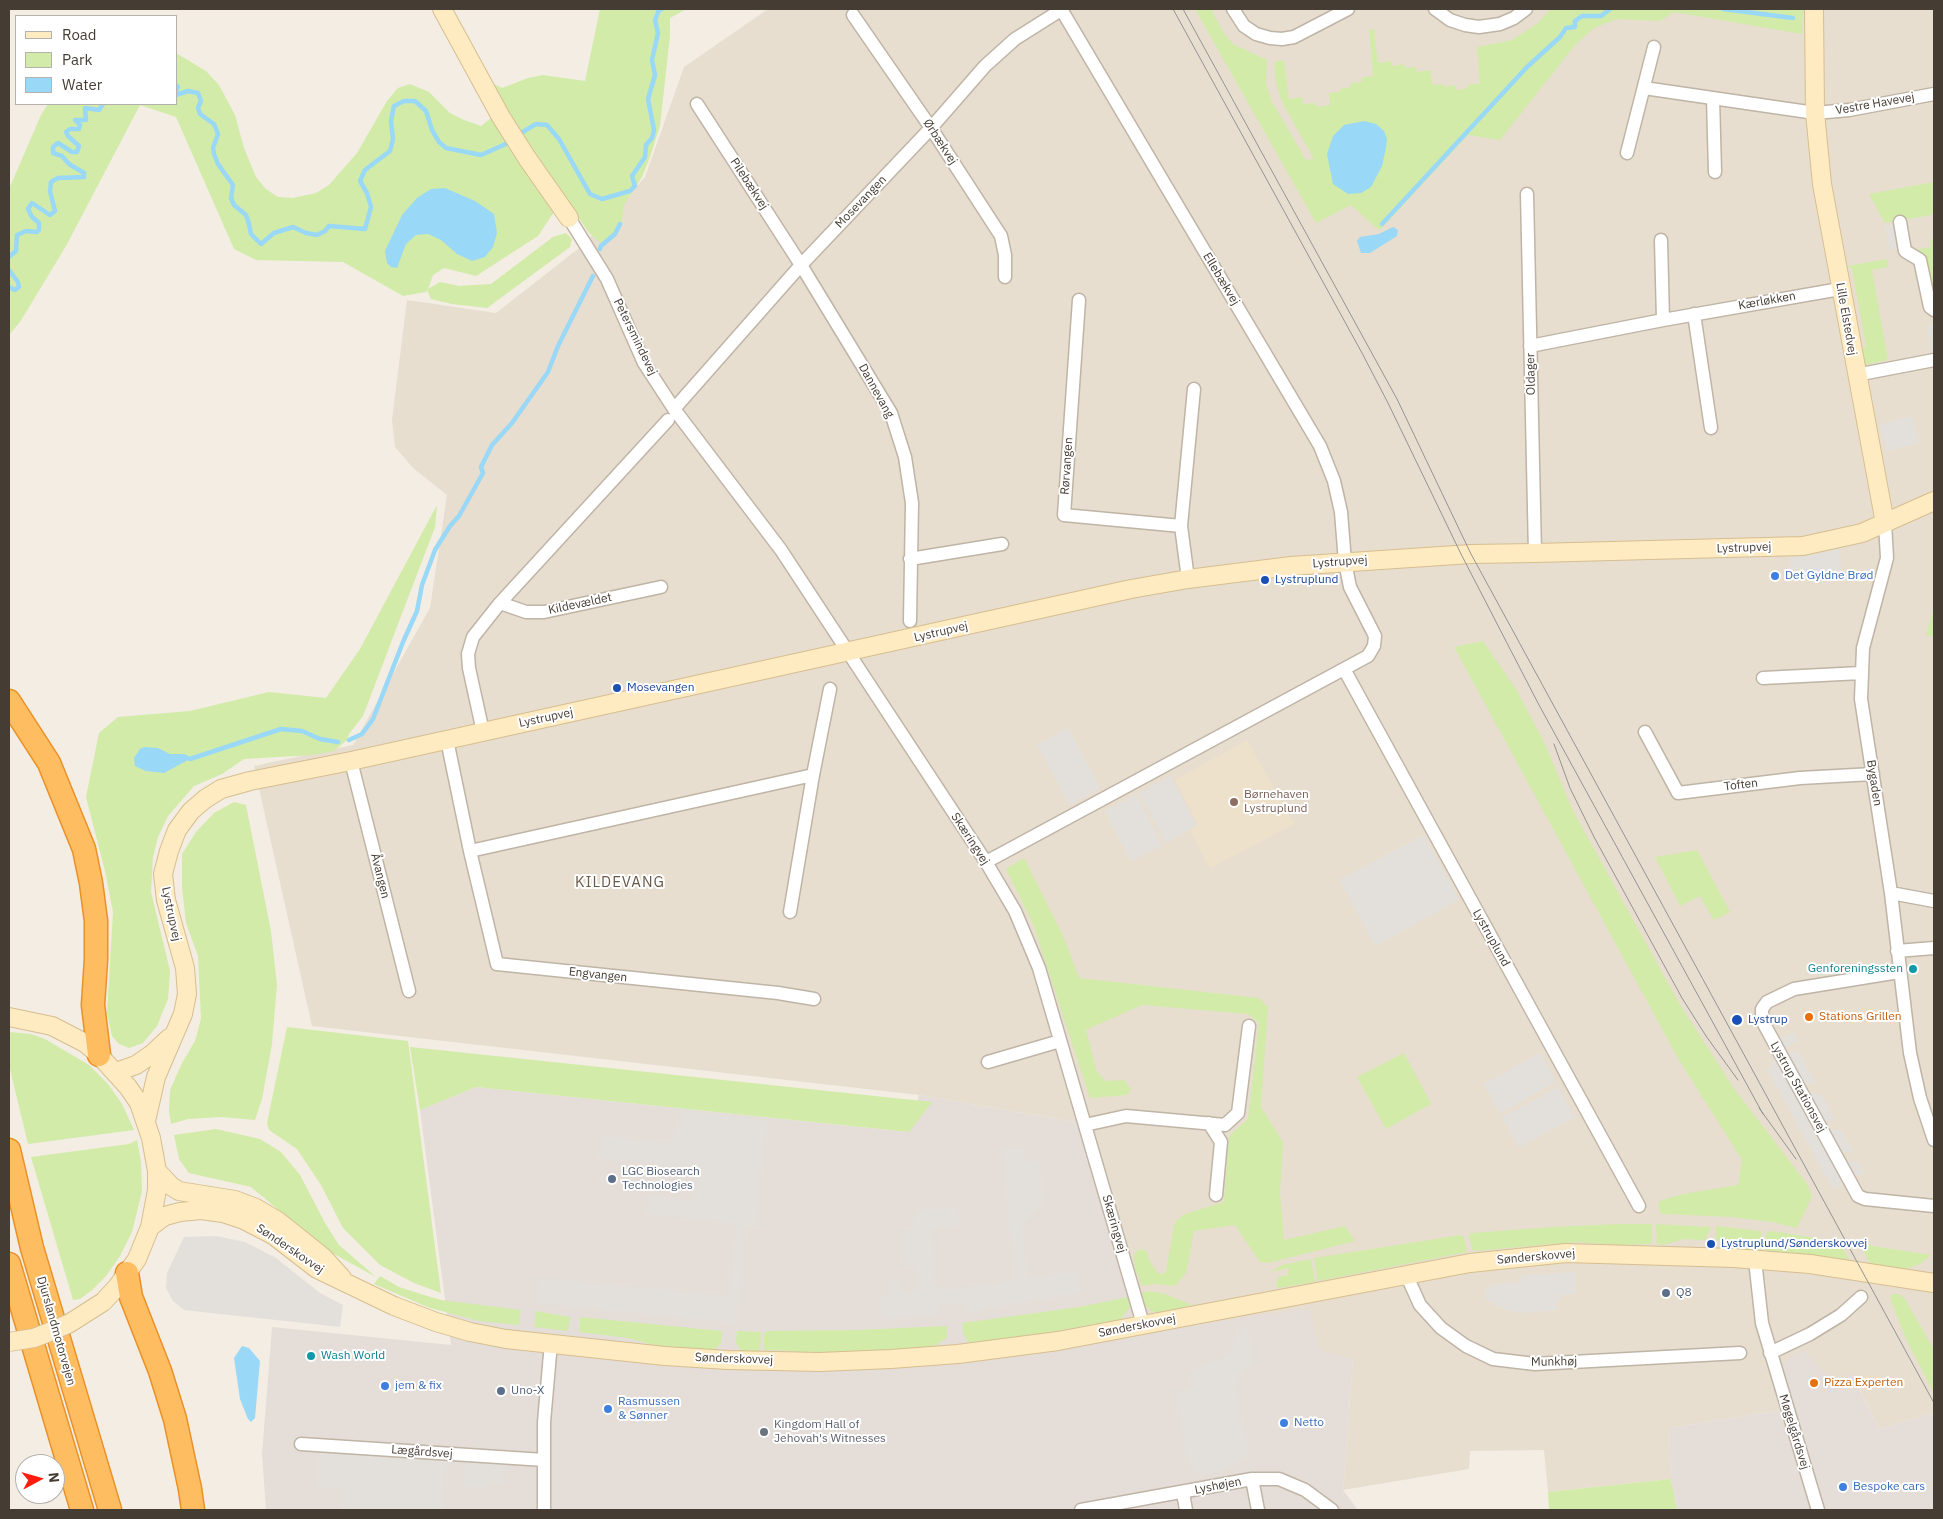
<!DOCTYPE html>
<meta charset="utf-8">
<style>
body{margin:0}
#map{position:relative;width:1943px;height:1519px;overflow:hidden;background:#f3ede3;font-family:"IBM Plex Sans",sans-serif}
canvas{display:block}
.frame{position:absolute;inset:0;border:10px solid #453c33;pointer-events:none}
.legend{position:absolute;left:15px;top:15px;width:162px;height:90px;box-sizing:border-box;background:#fff;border:1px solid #b5b1ad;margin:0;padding:6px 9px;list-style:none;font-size:15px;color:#453c33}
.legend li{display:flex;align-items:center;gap:10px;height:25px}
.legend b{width:25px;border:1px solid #b5b1ad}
.north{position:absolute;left:15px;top:1454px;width:50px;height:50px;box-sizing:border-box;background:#fff;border:1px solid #b5b1ad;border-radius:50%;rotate:84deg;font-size:14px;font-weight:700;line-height:20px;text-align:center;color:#453c33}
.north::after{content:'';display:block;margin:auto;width:18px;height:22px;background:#ff1e0e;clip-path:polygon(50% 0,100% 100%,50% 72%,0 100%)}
</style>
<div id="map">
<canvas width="1943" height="1519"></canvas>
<div class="frame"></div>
<ul class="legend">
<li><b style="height:6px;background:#ffebc1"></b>Road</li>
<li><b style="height:14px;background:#d2eba8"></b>Park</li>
<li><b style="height:14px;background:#99d8f6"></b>Water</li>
</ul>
<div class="north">N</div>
</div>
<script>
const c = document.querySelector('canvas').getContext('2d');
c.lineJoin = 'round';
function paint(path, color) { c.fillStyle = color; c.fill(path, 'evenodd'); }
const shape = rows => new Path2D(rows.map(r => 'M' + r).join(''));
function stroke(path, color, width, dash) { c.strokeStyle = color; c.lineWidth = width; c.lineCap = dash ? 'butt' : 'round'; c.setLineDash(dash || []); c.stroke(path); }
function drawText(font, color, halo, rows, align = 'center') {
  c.font = font + ' "IBM Plex Sans",sans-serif'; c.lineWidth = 4; c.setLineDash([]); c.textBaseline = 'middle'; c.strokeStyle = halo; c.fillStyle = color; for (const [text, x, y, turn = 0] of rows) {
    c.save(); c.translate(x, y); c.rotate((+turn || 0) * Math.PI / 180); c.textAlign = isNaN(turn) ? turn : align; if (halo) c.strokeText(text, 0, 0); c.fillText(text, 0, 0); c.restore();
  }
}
paint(shape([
 [768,9,1934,9,1934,1413,1879,1429,1853,1375,1835,1384,1782,1364,1795,1408,1669,1428,1671,1479,1548,1492,1544,1450,1470,1451,1469,1469,1343,1490,1353,1359,1141,1332,1082,1123,919,1095,312,1026,254,766,353,745,430,608,447,495,413,468,395,447,392,420,407,300,496,313,583,245,645,177,684,67]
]), '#e7ded0');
paint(shape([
 [476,1087,908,1132,919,1095,1082,1123,1141,1332,1309,1308,1319,1350,1353,1359,1343,1490,1358,1510,266,1510,262,1454,272,1327,451,1345,420,1110],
 [1804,1350,1835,1384,1852,1374,1879,1429,1934,1413,1934,1510,1677,1510,1671,1479,1669,1428,1795,1408,1781,1364]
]), '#e5ded8');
paint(shape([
 [1247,740,1294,824,1210,868,1190,831,1198,825,1175,780]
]), '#eee1cb');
paint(shape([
 [600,9,686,9,670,18,670,36,660,126,650,157,642,177,624,205,621,227,602,244,589,233,501,101,492,83,502,88,528,78,543,75,585,81],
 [1195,9,1211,9,1223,32,1233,44,1267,60,1266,84,1272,102,1306,160,1314,159,1282,102,1276,83,1274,62,1284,60,1289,99,1302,97,1303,104,1315,103,1316,107,1330,105,1329,93,1340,92,1340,89,1351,87,1351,83,1362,82,1361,78,1373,76,1369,30,1374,29,1378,63,1391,61,1392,66,1404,64,1405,68,1416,67,1417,72,1430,70,1433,85,1443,84,1444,87,1455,85,1456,90,1468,88,1468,85,1480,83,1477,47,1512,40,1538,23,1551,9,1803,9,1802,34,1674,12,1660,21,1617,19,1594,28,1575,45,1500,140,1468,135,1380,230,1375,227,1351,205,1316,223],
 [176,53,206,71,219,85,235,115,244,148,256,177,266,189,278,197,293,198,316,193,329,185,357,153,387,101,398,88,410,84,429,92,450,113,464,120,481,126,495,115,554,212,538,236,476,276,444,268,433,275,428,289,440,282,459,286,491,284,553,237,566,233,572,239,570,247,487,308,452,304,431,299,427,290,426,292,403,296,343,262,256,260,234,249,176,117,140,105,66,246,20,322,9,335,9,189,41,115,48,104,176,104],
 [1934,182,1934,211,1931,215,1885,223,1869,194],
 [1934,239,1934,299,1914,250,1931,247,1930,240],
 [1887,259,1888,267,1872,270,1888,360,1865,365,1862,352,1866,345,1852,269,1847,266],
 [437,505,435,527,363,716,349,734,347,740,334,751,313,755,244,759,222,774,194,786,168,816,158,837,153,857,151,892,170,971,168,999,157,1026,143,1043,129,1048,119,1044,112,1036,107,1013,113,912,105,871,86,797,99,733,118,717,190,711,269,692,326,698,360,649],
 [1934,607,1934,637,1926,635],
 [1483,641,1516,689,1544,742,1572,809,1680,1005,1735,1090,1807,1184,1812,1196,1797,1228,1772,1222,1732,1217,1661,1214,1659,1208,1659,1201,1683,1194,1738,1185,1742,1160,1679,1060,1454,647],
 [234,802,246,805,271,931,277,985,272,1044,262,1099,255,1120,221,1117,188,1119,171,1124,169,1111,170,1090,182,1063,195,1041,201,1019,198,956,186,923,182,887,182,854,196,832,214,813],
 [1697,850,1730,912,1714,920,1700,896,1680,906,1655,857],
 [1024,858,1065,940,1079,978,1259,998,1268,1007,1261,1107,1283,1142,1280,1193,1284,1240,1345,1226,1355,1241,1268,1263,1260,1262,1235,1225,1194,1231,1186,1273,1175,1286,1154,1284,1142,1286,1135,1269,1134,1255,1137,1251,1142,1249,1147,1252,1150,1262,1158,1273,1162,1274,1166,1272,1174,1225,1179,1218,1185,1214,1224,1202,1229,1136,1248,1119,1259,1023,1248,1014,1142,1005,1086,1030,1097,1072,1106,1081,1124,1080,1131,1089,1127,1095,1090,1098,1033,924,1006,869],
 [287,1027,408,1041,441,1293,414,1283,380,1265,343,1228,321,1185,297,1149,269,1130,267,1123],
 [9,1032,31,1034,45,1039,89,1065,108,1084,122,1104,134,1130,28,1144,9,1065],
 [410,1047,932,1102,909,1132,476,1087,420,1110],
 [1404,1053,1431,1104,1386,1129,1357,1077],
 [216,1129,260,1139,281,1152,300,1175,325,1223,339,1245,376,1277,327,1250,251,1187,189,1173,179,1159,174,1135],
 [137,1140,141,1162,142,1191,132,1232,120,1256,106,1276,92,1290,80,1299,73,1300,31,1157,129,1144],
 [1618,1224,1652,1224,1652,1244,1619,1245,1578,1242,1473,1251,1469,1236,1471,1233,1554,1227],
 [1656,1224,1711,1227,1705,1240,1684,1239,1663,1245,1657,1244],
 [1716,1226,1761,1231,1761,1249,1757,1252,1716,1240],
 [1772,1231,1839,1242,1850,1261,1766,1251,1766,1233],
 [1461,1235,1464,1237,1467,1252,1318,1281,1314,1258],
 [1860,1244,1931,1255,1920,1264,1906,1269,1870,1264],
 [1311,1259,1315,1282,1278,1288,1276,1284,1279,1277,1288,1275,1289,1268,1271,1272,1282,1265],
 [380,1276,399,1287,424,1295,441,1300,521,1310,519,1325,479,1321,430,1308,374,1284],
 [1150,1291,1165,1294,1192,1305,1163,1312,1153,1312,1145,1306,1141,1293],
 [1895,1294,1899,1294,1905,1299,1934,1350,1934,1393,1906,1339,1890,1298,1891,1295],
 [1128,1297,1130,1307,1121,1319,1024,1337,971,1344,964,1336,962,1323,1079,1307],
 [536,1311,570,1317,568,1331,534,1327],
 [580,1317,722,1331,721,1343,715,1349,705,1351,667,1349,628,1338,579,1332],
 [947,1326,947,1338,933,1347,848,1354,793,1354,793,1351,764,1350,764,1334,767,1331,857,1330],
 [737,1331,761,1332,760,1353,748,1354,741,1351,736,1343],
 [1671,1479,1677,1510,1549,1510,1548,1492]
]), '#d2eba8');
paint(shape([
 [1896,224,1900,248,1890,250,1885,226],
 [1934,325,1934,350,1931,351,1927,326],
 [1912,416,1919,443,1887,451,1880,425],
 [1840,548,1841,578,1791,576,1790,558,1823,553],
 [1068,728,1100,788,1070,805,1037,745],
 [1170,776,1197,825,1166,843,1139,793],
 [1136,794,1162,845,1131,861,1105,811],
 [1424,835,1459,900,1375,946,1340,880],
 [1793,1032,1798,1041,1784,1049,1785,1052,1798,1051,1816,1084,1802,1083,1808,1094,1821,1094,1836,1121,1823,1121,1828,1130,1841,1130,1853,1152,1841,1152,1845,1161,1858,1162,1864,1172,1833,1189,1768,1070,1775,1059,1778,1040],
 [1540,1053,1556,1082,1500,1113,1484,1084],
 [1558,1087,1575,1117,1519,1147,1502,1117],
 [680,1110,767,1119,756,1228,747,1227,737,1323,536,1303,539,1278,729,1296,736,1223,646,1214,648,1196,692,1200,695,1167,598,1158,600,1136,673,1143,675,1129,678,1129],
 [1021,1146,1025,1162,1039,1161,1044,1202,1021,1226,1028,1278,1077,1271,1083,1292,966,1312,963,1302,940,1305,939,1314,882,1319,881,1296,889,1294,890,1281,900,1281,902,1293,917,1291,915,1265,903,1266,899,1232,914,1229,915,1210,925,1210,957,1207,959,1226,931,1229,935,1264,934,1282,944,1290,1015,1281,1002,1148],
 [216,1236,245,1242,276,1258,320,1293,343,1305,340,1327,184,1310,173,1301,166,1288,167,1273,184,1237],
 [1576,1272,1576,1294,1564,1295,1557,1301,1558,1310,1523,1313,1508,1311,1487,1300,1485,1291,1494,1284,1520,1283,1519,1276],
 [1247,1328,1253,1361,1235,1384,1249,1455,1226,1470,1200,1475,1188,1464,1175,1392,1191,1389,1190,1384,1192,1374,1199,1366,1221,1360,1228,1355,1233,1348,1237,1331],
 [319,1453,446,1461,443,1510,340,1510,341,1489,317,1487],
 [466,1462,506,1465,504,1484,490,1483,489,1488,465,1486]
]), '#e3e0dc');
paint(shape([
 [1364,121,1376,124,1384,131,1387,139,1386,148,1382,166,1371,187,1361,193,1348,194,1333,184,1327,154,1333,136,1344,125],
 [445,188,475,201,494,214,497,233,493,247,485,257,472,261,457,254,441,240,428,234,416,235,406,244,397,268,391,267,387,263,385,251,402,215,417,198,431,189],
 [1393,227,1398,230,1397,236,1370,253,1361,253,1357,241,1360,237,1379,234],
 [144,747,158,748,170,754,184,754,189,756,190,759,164,773,146,771,135,766,134,758,140,749],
 [242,1346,249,1348,260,1361,255,1418,251,1422,248,1419,240,1399,234,1358]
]), '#99d8f6');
stroke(shape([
 [1723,9,1793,18],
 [176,85,178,87,176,91],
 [176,95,188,91,198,93,201,101,198,108,200,114,214,124,218,134,213,148,214,154,218,164,233,185,231,198,234,205,246,215,249,224,251,234,261,244,274,233,293,227,306,233,317,235,325,231,329,226,365,229,371,207,367,193,360,181,365,170,390,151,393,139,391,121,394,106,404,101,415,101,426,111,432,130,439,142,446,148,481,155,508,143],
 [521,133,536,124,547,125,559,139,590,194,602,199,630,191,635,186,632,176,645,157,646,145,652,138,654,130,648,99,655,75,652,60,658,33,655,20,659,10,662,9],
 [1382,224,1527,67,1560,37,1566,28,1575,27,1575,21,1582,16,1601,16,1610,9],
 [600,249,601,246,615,234,620,224],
 [9,257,16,251,17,235,26,231,37,232,39,230,39,223,32,217,28,209,32,203,50,215,55,211,50,191,51,182,58,178,84,177,84,173,69,164,62,156,53,153,53,147,58,143,72,152,77,152,79,146,68,136,66,132,70,129,79,129,80,125,75,120,86,120,85,108,99,110,103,104],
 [9,270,18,282,19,287,15,290,9,287],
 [349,740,362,734,373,719,403,642,417,611,422,585,435,550,450,526,459,516,483,473,481,467,492,445,512,423,548,372,558,346,593,276],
 [190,759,281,729,302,731,320,739,338,742]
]), '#99d8f6', 4.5);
const street = shape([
 [1233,9,1244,26,1256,34,1270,38,1282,39,1294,37,1348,9],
 [1435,9,1450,20,1465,25,1479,27,1500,24,1514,18,1526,9],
 [853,15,931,128,1001,236,1005,255,1005,277],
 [1644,88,1815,113,1849,110,1934,94],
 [1713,98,1715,172],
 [697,104,801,265,891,413,905,457,912,503,910,621],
 [1627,153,1654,47],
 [1527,194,1535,553],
 [569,218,607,279,644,363,674,409,781,550,986,862,1015,911,1039,968,1143,1324],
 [1900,222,1905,251,1920,260,1930,307,1934,310],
 [1661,240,1663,320],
 [1079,300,1064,515,1181,526],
 [1694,314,1711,428],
 [1530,346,1663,320,1840,289],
 [1856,375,1934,360],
 [674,409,801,265,931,128,985,66,1015,39,1061,10],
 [1885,523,1887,558,1863,648,1861,699,1891,893,1910,1053,1920,1098,1934,1140],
 [910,559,1002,544],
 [1188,579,1181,526,1194,389],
 [500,603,526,612,544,612,661,587],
 [1344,669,1639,1206],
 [1763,678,1861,673],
 [483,732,469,668,468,654,473,637,500,603,668,420],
 [1645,732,1678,793,1800,778,1873,774],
 [447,740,470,851,497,964,778,993,814,999],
 [351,761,409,991],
 [470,851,813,775],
 [986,862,1368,656,1374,646,1375,636,1350,587,1345,562,1341,512,1334,481,1320,446,1061,9],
 [1891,893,1934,901],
 [790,912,813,775,830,689],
 [1897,951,1934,948],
 [1899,972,1794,989,1767,1002,1762,1009,1762,1015,1764,1024,1858,1196,1865,1199,1934,1206],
 [988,1062,1060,1041],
 [1209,1123,1221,1142,1216,1195],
 [1085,1125,1126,1116,1225,1125,1238,1113,1249,1026],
 [1758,1260,1756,1269,1762,1323,1818,1510],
 [1406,1274,1420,1305,1441,1328,1466,1346,1493,1359,1535,1364,1740,1353],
 [1770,1353,1810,1334,1841,1315,1861,1297],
 [301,1444,544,1460],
 [1252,1479,1258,1510],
 [1183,1493,1186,1510],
 [544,1510,544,1422,551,1343],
 [1081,1510,1252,1479,1279,1479,1305,1490,1332,1510]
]);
const secondary = shape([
 [442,9,501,117,527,158,569,218],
 [1814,9,1815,113,1822,184,1885,523],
 [9,1017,52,1026,85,1043,99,1055,128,1087,139,1103,151,1138,157,1171,157,1190,150,1227,137,1259,117,1287,103,1302],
 [116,1072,136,1065,152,1054,169,1038],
 [146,1121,156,1077,183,1014,187,994,185,968,166,900,163,874,169,851,177,830,191,811,205,799,221,789,250,781,351,761,1131,589,1188,579,1291,566,1471,554,1535,553,1803,546,1862,533,1934,501],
 [157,1171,171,1186,179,1191,235,1200,256,1208,278,1221,323,1257,342,1278],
 [150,1227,165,1216,180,1212,201,1210,223,1213,244,1220,273,1235,317,1269,394,1306,436,1322,470,1332,506,1339,665,1356,728,1360,820,1362,891,1359,958,1354,1058,1341,1470,1263,1566,1253,1734,1258,1810,1264,1934,1283]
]);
const highway = shape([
 [9,701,49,763,84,849,91,883,96,921,96,959,93,1005,99,1055],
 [9,1150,32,1248,110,1510],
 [9,1264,82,1510],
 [127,1273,131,1297,160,1371,175,1419,190,1489,193,1510]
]);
stroke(street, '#bfb4a5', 15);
stroke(secondary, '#d6be8f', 20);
stroke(highway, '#e99127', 25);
stroke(street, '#fff', 12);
stroke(secondary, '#ffebc1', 18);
stroke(highway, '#ffbd62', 22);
stroke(shape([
 [1173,9,1362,353,1388,403,1461,554,1539,705,1763,1114],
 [1183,9,1397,399,1471,554,1934,1403],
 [1554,744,1570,788,1594,837,1682,998,1706,1036,1738,1080],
 [1759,1108,1796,1159]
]), '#949494', 1);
const secondaryBridge = shape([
 [9,1342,34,1338,52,1331,70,1323,103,1302]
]);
stroke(secondaryBridge, '#d6be8f', 20, []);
stroke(secondaryBridge, '#ffebc1', 18);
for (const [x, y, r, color] of [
 [1775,576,5,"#3f7fe0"],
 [1265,580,5,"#1a4fb4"],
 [617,688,5,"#1a4fb4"],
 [1234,802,5,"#8d6e63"],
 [1913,969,5,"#0f9aa8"],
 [1809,1017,5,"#e8710a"],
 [1737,1020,6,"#1a4fb4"],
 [612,1179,5,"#5c6f8a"],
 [1711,1244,5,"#1a4fb4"],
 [1666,1293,5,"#5c6f8a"],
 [311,1356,5,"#0f9aa8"],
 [1814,1383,5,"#e8710a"],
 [385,1386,5,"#3f7fe0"],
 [501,1391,5,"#5c6f8a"],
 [608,1409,5,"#3f7fe0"],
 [1284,1423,5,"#3f7fe0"],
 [764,1432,5,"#6b7280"],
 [1843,1487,5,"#3f7fe0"]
]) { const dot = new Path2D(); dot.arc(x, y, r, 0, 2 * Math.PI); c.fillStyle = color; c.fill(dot); stroke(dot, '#fff', 2); }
drawText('12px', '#453c33', '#fff', [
 ["Vestre Havevej",1875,104,-10],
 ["Ørbækvej",940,142,57],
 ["Pilebækvej",749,184,57],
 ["Mosevangen",861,202,-46],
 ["Ellebækvej",1221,279,59],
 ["Kærløkken",1767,301,-10],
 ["Lille Elstedvej",1846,319,80],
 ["Petersmindevej",635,337,64],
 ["Oldager",1531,374,-91],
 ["Dannevang",876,391,61],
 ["Rørvangen",1067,466,-86],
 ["Lystrupvej",1744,548,-2],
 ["Lystrupvej",1340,562,-4],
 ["Kildevældet",580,604,-12],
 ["Lystrupvej",941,632,-13],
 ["Lystrupvej",546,718,-12],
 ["Bygaden",1874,783,81],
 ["Toften",1741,785,-7],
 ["Skæringvej",970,839,57],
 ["Åvangen",380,876,76],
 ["Lystrupvej",171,914,78],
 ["Lystruplund",1491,938,61],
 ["Engvangen",598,975,6],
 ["Lystrup Stationsvej",1798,1087,61],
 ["Skæringvej",1114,1224,74],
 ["Sønderskovvej",290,1249,34],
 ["Sønderskovvej",1536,1257,-5],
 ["Sønderskovvej",1137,1326,-11],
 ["Djurslandmotorvejen",56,1331,74],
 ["Sønderskovvej",734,1359,2],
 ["Munkhøj",1554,1362,-1],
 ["Møgelgårdsvej",1794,1432,73],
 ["Lægårdsvej",422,1452,4],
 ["Lyshøjen",1218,1486,-11]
]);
drawText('12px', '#366cbe', '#fff', [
 ["Det Gyldne Brød",1785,576],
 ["jem & fix",395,1386],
 ["Rasmussen",618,1402],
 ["& Sønner",618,1416],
 ["Netto",1294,1423],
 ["Bespoke cars",1853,1487]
], 'left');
drawText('12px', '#164399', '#fff', [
 ["Lystruplund",1275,580],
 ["Mosevangen",627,688],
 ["Lystrup",1748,1020],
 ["Lystruplund/Sønderskovvej",1721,1244]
], 'left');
drawText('12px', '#785e54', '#fff', [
 ["Børnehaven",1244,795],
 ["Lystruplund",1244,809]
], 'left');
drawText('12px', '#0d838f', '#fff', [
 ["Genforeningssten",1903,969],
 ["Wash World",321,1356,"left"]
], 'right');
drawText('12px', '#c56008', '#fff', [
 ["Stations Grillen",1819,1017],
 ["Pizza Experten",1824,1383]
], 'left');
drawText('12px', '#4e5e75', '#fff', [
 ["LGC Biosearch",622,1172],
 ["Technologies",622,1186],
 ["Q8",1676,1293],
 ["Uno-X",511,1391]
], 'left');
drawText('12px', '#5b616d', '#fff', [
 ["Kingdom Hall of",774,1425],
 ["Jehovah's Witnesses",774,1439]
], 'left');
c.letterSpacing = '1px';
drawText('15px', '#695949', '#fff', [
 ["KILDEVANG",620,883]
]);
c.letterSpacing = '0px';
</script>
